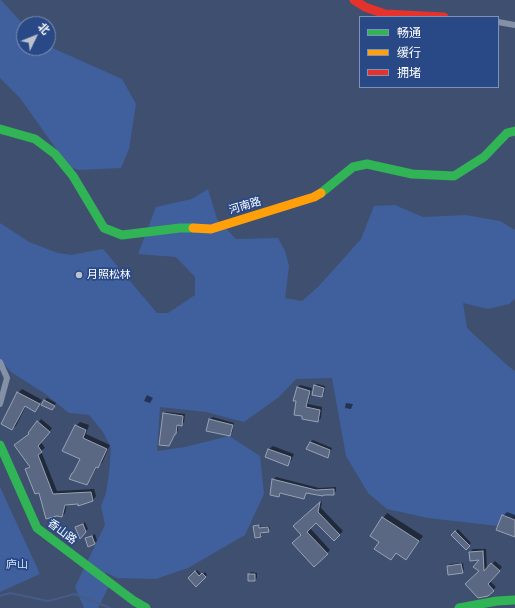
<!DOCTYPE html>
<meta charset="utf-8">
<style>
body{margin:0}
#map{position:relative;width:515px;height:608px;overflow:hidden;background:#3e4f70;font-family:"Open Sans","Noto Sans SC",sans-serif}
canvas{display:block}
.legend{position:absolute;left:359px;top:16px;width:140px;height:72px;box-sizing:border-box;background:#284886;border:1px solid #7e91b6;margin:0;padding:5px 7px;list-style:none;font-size:12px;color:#fff}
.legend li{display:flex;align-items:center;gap:8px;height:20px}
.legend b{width:20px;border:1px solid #7e91b6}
.north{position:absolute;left:16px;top:16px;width:40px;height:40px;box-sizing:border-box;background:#284886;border:1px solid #7e91b6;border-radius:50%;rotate:47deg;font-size:11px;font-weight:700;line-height:16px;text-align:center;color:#fff}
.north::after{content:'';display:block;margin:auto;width:14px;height:18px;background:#bbc1cd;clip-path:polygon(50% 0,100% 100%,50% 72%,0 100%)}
</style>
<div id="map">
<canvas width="515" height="608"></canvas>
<ul class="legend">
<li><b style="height:5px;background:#30b455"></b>畅通</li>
<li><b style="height:5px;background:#ff9f0a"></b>缓行</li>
<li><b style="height:5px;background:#e5322d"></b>拥堵</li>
</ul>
<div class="north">北</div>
</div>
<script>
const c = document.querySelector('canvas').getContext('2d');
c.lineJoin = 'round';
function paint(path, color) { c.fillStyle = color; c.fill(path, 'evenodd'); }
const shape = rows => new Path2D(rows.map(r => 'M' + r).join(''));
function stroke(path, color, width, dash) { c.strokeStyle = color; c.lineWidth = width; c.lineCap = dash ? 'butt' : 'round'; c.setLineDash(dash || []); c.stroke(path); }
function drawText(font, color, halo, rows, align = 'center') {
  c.font = font + ' "Open Sans","Noto Sans SC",sans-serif'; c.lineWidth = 3.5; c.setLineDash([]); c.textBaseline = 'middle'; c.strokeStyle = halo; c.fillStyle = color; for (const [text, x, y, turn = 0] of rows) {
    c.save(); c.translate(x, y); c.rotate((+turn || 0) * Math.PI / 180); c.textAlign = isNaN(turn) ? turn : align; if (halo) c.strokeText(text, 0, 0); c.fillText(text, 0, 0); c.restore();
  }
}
paint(shape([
 [0,0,1,0,24,25,24,48,48,48,48,46,122,79,136,104,129,149,121,168,79,170,69,167,20,98,0,78],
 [208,189,217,219,236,239,278,238,285,251,289,266,285,298,302,301,318,287,361,239,374,206,395,205,423,217,466,215,500,221,515,230,515,299,509,304,488,309,463,303,467,328,508,366,515,371,515,516,498,526,428,518,387,509,368,493,346,456,332,378,296,379,279,397,244,422,206,412,160,407,157,451,185,447,229,436,260,456,264,494,245,535,188,568,156,579,117,578,105,572,109,586,98,608,84,608,75,587,105,525,101,506,106,493,109,474,111,448,103,432,89,415,69,413,44,393,11,372,0,359,0,223,29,242,58,253,71,255,103,249,157,313,168,313,195,295,195,277,176,257,138,254,156,207,192,199],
 [0,487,40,574,0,592]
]), '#40609d');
paint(shape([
 [317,384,325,386,324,394,321,396,315,386],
 [300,385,312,388,308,404,322,407,321,418,318,421,303,416,297,388],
 [22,389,42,400,35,410,26,406,16,426,12,429,2,424,18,393],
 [147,395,153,398,150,403,144,401],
 [47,398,56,403,54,407,45,400],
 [346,403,353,404,351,409,345,408],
 [166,412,185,414,184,422,182,425,178,424,178,431,175,433,164,414],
 [213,417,234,423,232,433,229,435,207,430,210,419],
 [41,419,52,428,41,442,45,448,41,451,57,491,94,489,96,496,93,500,79,504,79,503,67,504,65,513,62,516,39,491,26,469,30,465,15,445,30,433],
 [80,422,89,425,86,434,110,445,102,463,97,467,90,480,86,484,72,473,76,470,81,459,76,426],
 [313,440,332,448,329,454,327,457,310,442],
 [273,446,294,454,291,461,287,464,267,457,269,449],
 [276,477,319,488,336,487,336,491,333,494,307,492,304,498,282,493,279,496,273,480],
 [322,501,321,508,343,531,334,540,316,522,310,528,330,550,314,566,297,522],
 [507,512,515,515,515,535,503,516],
 [387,513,423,536,406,559,371,535],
 [85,522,88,529,80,537,76,528],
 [260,524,261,527,269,526,270,529,261,532,262,535,260,537,254,526],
 [458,529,471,543,466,548,453,535],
 [95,534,97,541,89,545,87,539],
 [473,549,486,549,487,569,495,561,502,567,490,581,496,587,487,595,480,571,481,559,470,552],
 [463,563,464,570,462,572,448,566,450,564],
 [197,570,202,575,205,572,207,575,196,586,189,578],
 [251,572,257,573,257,578,255,580,249,575]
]), '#0007');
stroke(shape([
 [0,596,10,593,48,601,75,594,110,608]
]), '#465c88', 2);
const building = shape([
 [314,385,324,388,322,397,312,395,314,385],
 [297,387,310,391,306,407,320,410,318,422,302,419,302,416,294,415,296,401,293,401,297,387],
 [17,392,40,404,35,412,25,406,12,430,1,424,17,392],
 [44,400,55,406,52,410,41,405,44,400],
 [163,413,183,416,182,426,177,425,176,434,175,434,169,446,159,445,163,413],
 [209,419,233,425,230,436,206,431,209,419],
 [37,421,50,432,38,446,42,452,38,455,53,494,91,492,93,501,78,506,78,504,65,505,62,517,57,516,46,519,39,493,35,494,25,469,30,467,14,445,29,434,28,433,37,421],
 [75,425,86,430,83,438,107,449,98,468,96,467,87,485,69,479,72,473,73,473,80,459,62,451,75,425],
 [310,442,330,450,328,458,306,449,310,442],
 [268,449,291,457,288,466,265,457,268,449],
 [272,479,316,490,334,489,334,495,324,495,323,496,306,493,304,499,280,493,279,497,270,495,272,479],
 [320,502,318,512,340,535,334,541,316,523,307,532,328,554,314,567,292,543,301,535,293,526,320,502],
 [502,515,515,520,515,537,496,530,502,515],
 [382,517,419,541,406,560,396,553,391,560,374,549,379,542,370,536,382,517],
 [83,524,86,532,80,539,75,527,83,524],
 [259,525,259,528,268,527,269,532,260,533,261,537,255,538,253,526,259,525],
 [455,531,470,546,466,550,451,535,455,531],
 [92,536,95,544,88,547,85,538,92,536],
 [483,551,484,571,491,563,500,571,488,584,494,591,488,596,478,598,465,584,479,571,473,567,479,560,470,561,469,552,483,551],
 [461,564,463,573,448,575,447,566,461,564],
 [195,571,199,576,202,573,206,577,196,587,188,578,195,571],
 [248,574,255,574,255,581,248,581,248,574]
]);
paint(building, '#5b6883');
stroke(building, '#98a2b4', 1);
stroke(shape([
 [498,22,515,25],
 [0,362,7,378,0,404]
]), '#8490a6', 6);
stroke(shape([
 [0,129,35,139,55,154,73,176,104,228,122,235,180,228,193,228],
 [321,193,353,167,367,164,412,174,454,176,484,157,507,133,515,131],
 [0,445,37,528,134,601,146,608],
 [459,608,497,601,515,600]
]), '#30b455', 9);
stroke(shape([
 [193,228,211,229,314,197,321,193]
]), '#ff9f0a', 9);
stroke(shape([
 [354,0,365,7,385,14,444,17]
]), '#e5322d', 9);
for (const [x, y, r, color] of [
 [79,275,4,"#bbc1cd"]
]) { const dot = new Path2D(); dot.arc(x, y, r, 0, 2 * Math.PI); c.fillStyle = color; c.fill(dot); stroke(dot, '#284886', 1.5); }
drawText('11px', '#fff', '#284886', [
 ["河南路",245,206,-17],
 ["香山路",62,532,37]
]);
drawText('11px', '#fff', '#284886', [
 ["月照松林",87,275]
], 'left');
drawText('11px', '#d7e2f6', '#284886', [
 ["庐山",17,565]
]);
</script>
